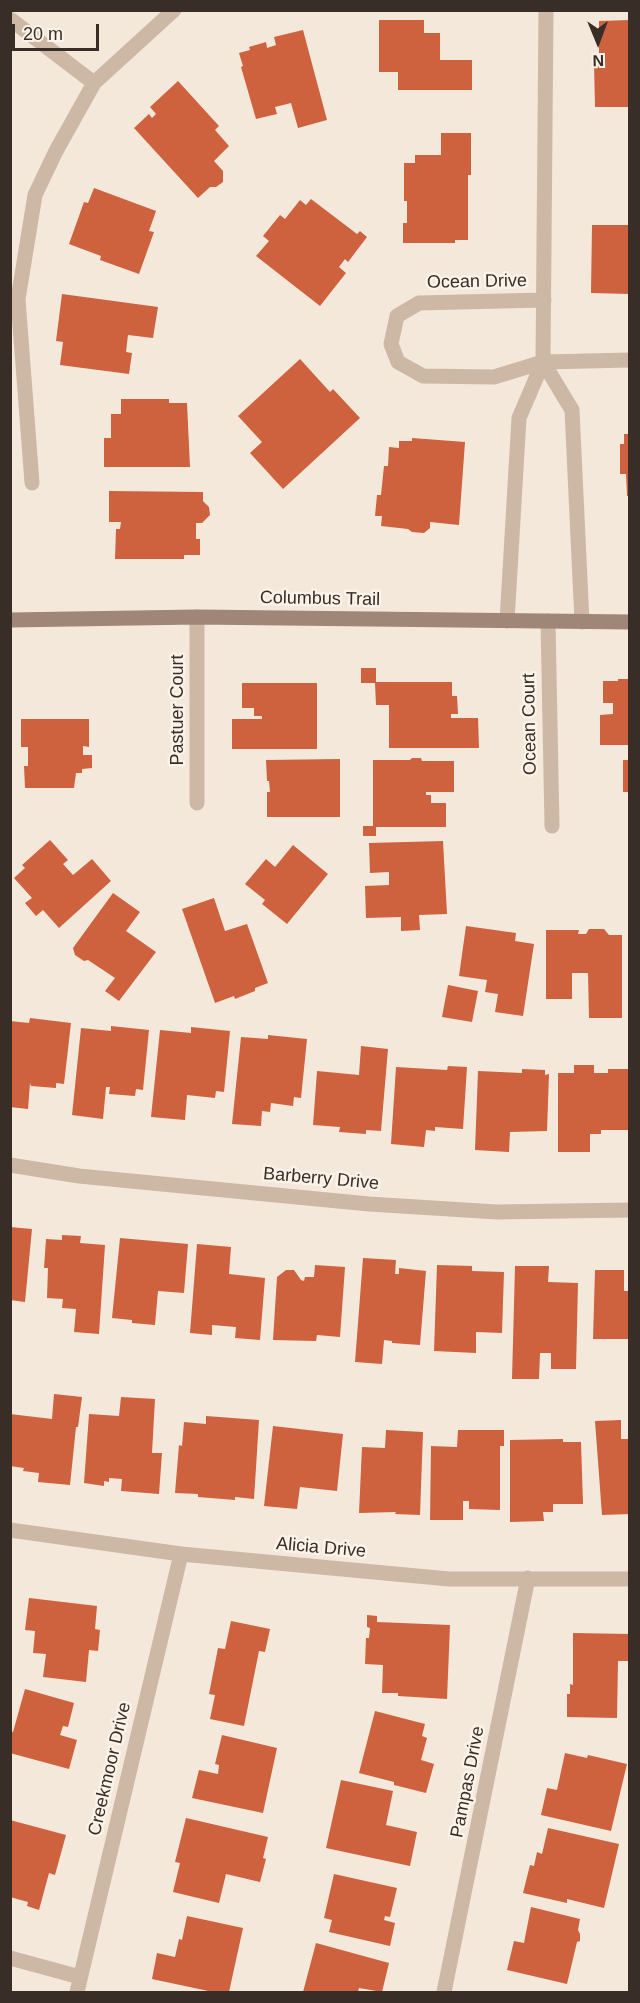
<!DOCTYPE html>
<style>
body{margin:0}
#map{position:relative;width:640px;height:2003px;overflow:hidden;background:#f4e8db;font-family:Helvetica,sans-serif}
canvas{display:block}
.frame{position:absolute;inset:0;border:12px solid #382d27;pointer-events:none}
.north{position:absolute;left:568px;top:12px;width:60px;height:60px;-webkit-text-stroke:4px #fbf2e8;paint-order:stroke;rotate:179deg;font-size:16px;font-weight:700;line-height:24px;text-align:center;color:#382d27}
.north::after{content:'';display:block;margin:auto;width:21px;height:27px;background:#382d27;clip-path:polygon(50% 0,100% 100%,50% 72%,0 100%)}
.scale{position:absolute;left:12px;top:24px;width:87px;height:27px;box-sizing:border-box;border:3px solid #382d27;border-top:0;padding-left:8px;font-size:18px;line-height:21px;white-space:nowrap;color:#382d27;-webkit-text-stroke:4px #fbf2e8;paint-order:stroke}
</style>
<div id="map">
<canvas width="640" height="2003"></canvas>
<div class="frame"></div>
<div class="north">N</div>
<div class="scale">20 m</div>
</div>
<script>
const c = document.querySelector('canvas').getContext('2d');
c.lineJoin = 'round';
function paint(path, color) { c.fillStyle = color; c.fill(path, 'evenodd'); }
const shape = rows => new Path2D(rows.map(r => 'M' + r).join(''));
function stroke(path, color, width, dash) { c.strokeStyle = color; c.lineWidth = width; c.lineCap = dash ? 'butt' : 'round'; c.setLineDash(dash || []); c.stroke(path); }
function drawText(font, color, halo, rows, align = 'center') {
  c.font = font + ' Helvetica,sans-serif'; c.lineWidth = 5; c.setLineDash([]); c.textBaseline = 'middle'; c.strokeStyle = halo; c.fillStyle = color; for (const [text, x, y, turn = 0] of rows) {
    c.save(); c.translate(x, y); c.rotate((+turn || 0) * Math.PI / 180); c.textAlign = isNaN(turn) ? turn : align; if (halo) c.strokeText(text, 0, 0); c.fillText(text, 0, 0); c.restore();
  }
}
paint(shape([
 [379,20,424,20,424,33,440,33,440,60,472,60,472,90,398,90,398,72,379,72],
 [630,20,630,107,595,107,594,63,599,63,599,21],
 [303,30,327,120,298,128,291,103,275,107,277,114,256,119,241,67,243,66,239,53,250,50,249,47,266,42,267,48,276,45,274,37],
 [178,81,219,126,215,130,229,146,214,161,223,171,223,182,216,187,210,187,198,198,134,128,149,114,152,118,156,114,150,107],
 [441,133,471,133,471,175,468,175,468,240,455,240,455,243,403,243,403,223,407,223,407,201,404,201,404,163,415,163,415,155,441,155],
 [94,188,156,211,149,231,154,232,139,274,100,260,101,256,69,244,84,202,88,203],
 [311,199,357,234,360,231,367,237,348,262,345,259,339,267,346,273,320,306,256,256,269,241,263,236,280,215,285,219,300,200,306,205],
 [592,225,630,225,630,294,591,293],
 [62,294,158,307,153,338,128,335,126,352,132,353,129,374,60,365,63,342,56,341],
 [300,359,330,392,333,389,360,418,283,489,250,453,262,442,238,416],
 [121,399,169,399,169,403,187,403,190,467,104,467,104,438,111,438,111,414,121,414],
 [624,434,630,434,630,496,627,496,626,474,620,474,620,444,624,444],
 [412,438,465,442,459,525,430,522,430,528,424,533,412,532,408,529,381,526,382,516,375,516,377,495,381,495,384,466,388,466,389,447,399,448,399,441,412,441],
 [109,491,203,492,203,501,209,507,210,515,202,523,196,523,196,539,200,539,200,555,184,555,184,559,115,559,116,529,120,529,121,522,109,522],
 [361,668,376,668,376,682,452,682,452,696,457,696,458,714,451,714,451,718,478,718,479,748,389,748,389,705,376,705,375,683,361,683],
 [618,679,630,679,630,745,600,745,600,715,613,714,613,703,603,703,603,681,618,681],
 [242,683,317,683,317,749,232,749,232,719,262,719,262,716,254,716,254,708,242,708],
 [21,719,89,719,89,747,83,746,83,755,92,755,92,768,82,769,82,773,76,773,74,788,25,788,24,766,28,766,28,747,21,747],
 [412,758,421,758,422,761,454,761,454,792,426,792,426,795,431,795,431,803,446,803,446,827,376,827,376,836,363,836,363,826,373,826,373,760,410,760],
 [340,759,340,817,267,817,267,792,270,792,269,781,267,781,266,760],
 [623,760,630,760,630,792,623,792],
 [50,840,68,860,63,864,73,875,92,859,111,881,59,928,43,910,36,916,25,903,32,898,14,878,25,868,22,865],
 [443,841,447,914,419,915,420,930,401,931,401,917,366,918,365,886,389,885,389,872,370,873,369,843],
 [293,845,328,874,287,924,262,904,265,900,245,884,266,859,275,867],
 [113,893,140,912,126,931,156,952,119,1001,105,991,115,978,88,960,84,961,75,955,73,948],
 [214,898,225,931,247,924,268,983,255,988,255,991,235,999,234,996,215,1003,182,909],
 [466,926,516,933,515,941,534,944,523,1016,495,1012,498,994,485,992,487,980,459,976],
 [589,929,604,929,609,935,622,935,622,1018,589,1018,588,973,572,973,572,999,546,999,546,930,579,930,578,934,586,934],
 [448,985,478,991,472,1022,442,1017],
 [30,1018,71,1023,64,1084,56,1083,56,1088,31,1086,30,1083,28,1109,10,1107,10,1021,29,1023],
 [111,1026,149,1030,143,1090,136,1089,135,1096,109,1094,110,1087,106,1087,103,1119,72,1115,81,1028,111,1031],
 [191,1027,230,1031,224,1092,216,1091,215,1098,187,1095,185,1120,151,1117,160,1030,191,1033],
 [268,1035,307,1039,301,1098,294,1097,293,1106,271,1103,270,1112,262,1111,261,1126,232,1124,241,1037,268,1039],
 [361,1046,388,1049,381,1131,366,1130,366,1134,339,1132,340,1127,313,1125,317,1071,359,1075],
 [574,1065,594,1065,594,1073,608,1073,608,1069,629,1069,628,1130,601,1130,601,1134,590,1134,590,1152,558,1152,558,1073,574,1073],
 [448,1066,467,1067,463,1129,435,1127,435,1131,426,1130,424,1147,391,1144,396,1067,447,1070],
 [522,1069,545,1070,545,1075,549,1074,547,1131,510,1132,509,1152,475,1150,478,1071,522,1073],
 [10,1227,32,1229,25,1302,10,1300],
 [62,1235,81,1236,80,1243,105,1245,99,1334,74,1332,76,1309,62,1308,63,1299,47,1298,48,1268,44,1268,46,1239,62,1240],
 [120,1238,188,1244,184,1293,158,1291,155,1325,132,1323,132,1320,112,1318],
 [197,1244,231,1247,229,1274,265,1278,260,1340,235,1338,236,1327,212,1325,212,1335,190,1333],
 [363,1258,396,1260,395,1274,399,1274,399,1268,426,1271,420,1345,392,1343,392,1341,384,1340,382,1364,355,1362],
 [315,1265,345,1267,340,1337,317,1335,316,1341,273,1340,277,1277,286,1270,294,1270,301,1280,304,1281,305,1277,314,1277],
 [437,1265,472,1266,472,1271,504,1272,502,1333,476,1332,476,1353,434,1351],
 [515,1266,549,1266,548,1282,578,1283,576,1369,551,1369,551,1353,540,1353,539,1379,512,1379],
 [595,1270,624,1270,624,1291,630,1291,630,1339,593,1339],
 [54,1394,82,1397,78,1427,76,1427,70,1485,38,1482,39,1473,23,1471,24,1468,10,1466,10,1414,52,1419],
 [121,1397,155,1399,152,1453,162,1453,159,1494,121,1491,122,1479,109,1478,109,1482,104,1481,104,1486,84,1483,89,1414,119,1416],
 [206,1416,259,1420,254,1499,235,1497,235,1500,198,1497,198,1494,175,1493,179,1445,182,1446,184,1422,206,1424],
 [621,1420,621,1439,630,1439,630,1514,602,1515,595,1421],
 [273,1426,343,1434,337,1491,300,1487,297,1509,264,1506],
 [386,1430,423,1432,420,1515,395,1514,396,1512,359,1513,362,1447,385,1448],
 [458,1430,504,1430,504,1446,500,1446,500,1510,469,1509,469,1501,463,1501,463,1520,430,1520,431,1446,457,1447],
 [563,1439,563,1442,581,1442,583,1504,553,1504,553,1512,543,1512,544,1521,510,1522,510,1440],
 [29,1598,97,1606,95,1629,100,1630,98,1651,89,1650,86,1682,43,1677,46,1654,33,1653,35,1631,25,1630],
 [367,1615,377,1616,377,1622,450,1625,447,1699,398,1696,398,1693,382,1693,383,1665,365,1664,366,1638,369,1638,370,1628,367,1627],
 [231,1621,270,1629,265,1652,259,1651,244,1726,210,1719,215,1695,209,1694,218,1648,225,1649],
 [573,1633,630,1634,630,1661,618,1661,617,1718,567,1717,567,1694,570,1694,570,1684,573,1685],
 [25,1689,74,1703,68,1727,63,1726,60,1735,77,1740,69,1769,10,1753,10,1731,13,1732],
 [375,1711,425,1724,422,1736,427,1738,421,1760,434,1764,426,1793,394,1785,394,1782,359,1773],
 [222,1735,277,1748,263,1813,192,1798,199,1770,218,1774,219,1765,215,1764],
 [565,1753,587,1758,588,1755,627,1764,611,1831,541,1815,547,1788,557,1790],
 [341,1780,393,1791,386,1825,417,1832,410,1866,326,1848],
 [186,1818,268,1837,263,1858,266,1859,260,1882,226,1874,219,1903,173,1892,180,1863,175,1862],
 [10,1820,66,1835,55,1875,49,1873,39,1910,27,1906,28,1902,10,1897],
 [548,1828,619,1844,604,1908,567,1899,567,1903,523,1893,530,1865,534,1866,537,1852,542,1854],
 [334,1874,397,1888,390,1917,385,1916,384,1920,395,1923,390,1946,329,1932,332,1920,324,1918],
 [531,1907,580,1919,578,1930,580,1934,580,1941,577,1942,567,1984,507,1970,514,1941,524,1943],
 [187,1916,243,1928,229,1992,213,1992,152,1979,157,1953,175,1957,179,1939,182,1940],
 [316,1943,389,1963,382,1992,359,1988,358,1992,303,1992]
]), '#ce613e');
stroke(shape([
 [10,19,94,83],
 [544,300,419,303,397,316,391,344,398,362,423,376,494,377,543,362,630,360],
 [543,362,572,410,582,622],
 [32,483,18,299,35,195,56,151,94,83,174,10],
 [197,617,197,803],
 [507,621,519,418,543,362,546,10],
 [548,621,552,826],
 [10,1165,79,1176,369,1204,497,1212,630,1210],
 [10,1530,181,1554,449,1579,630,1579],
 [10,1958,80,1977],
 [77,1992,181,1554],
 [444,1992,528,1578]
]), '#cdb8a6', 15);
stroke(shape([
 [10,620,197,617,630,622]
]), '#a08677', 15);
drawText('18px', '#382d27', '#fbf2e8', [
 ["Ocean Drive",477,282,-1],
 ["Columbus Trail",320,599,1],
 ["Pastuer Court",178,710,-90],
 ["Ocean Court",530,724,-91],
 ["Barberry Drive",321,1179,5],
 ["Alicia Drive",321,1548,5],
 ["Creekmoor Drive",110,1769,-77],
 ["Pampas Drive",468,1782,-79]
]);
</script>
